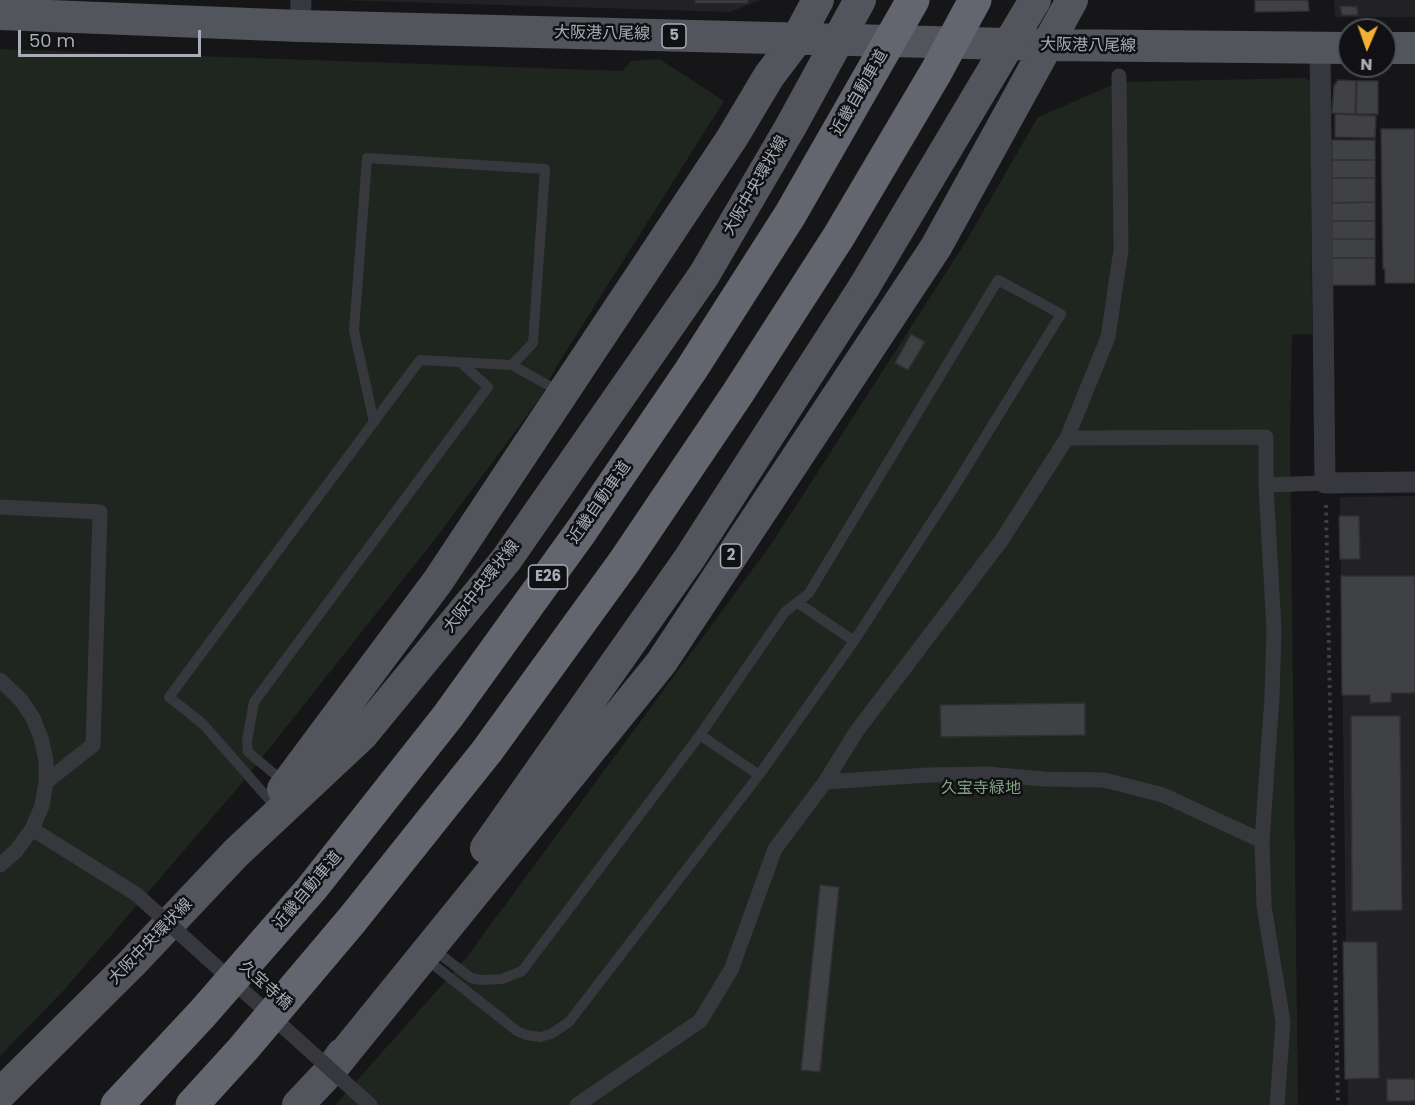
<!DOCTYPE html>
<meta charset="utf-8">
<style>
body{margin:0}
#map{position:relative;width:1415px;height:1105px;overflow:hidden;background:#161618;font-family:Poppins,sans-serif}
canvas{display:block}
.north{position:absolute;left:1337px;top:18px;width:60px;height:60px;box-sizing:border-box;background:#111113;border:2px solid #4d4f55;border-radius:50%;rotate:182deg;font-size:16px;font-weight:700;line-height:24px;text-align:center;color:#a8adb8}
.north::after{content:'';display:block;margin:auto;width:21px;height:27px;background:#f2b134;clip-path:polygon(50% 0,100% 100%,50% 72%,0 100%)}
.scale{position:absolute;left:18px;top:30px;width:183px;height:27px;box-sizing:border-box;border:3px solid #a8adb8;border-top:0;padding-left:8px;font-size:18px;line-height:21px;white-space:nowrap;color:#a8adb8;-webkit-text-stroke:4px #111113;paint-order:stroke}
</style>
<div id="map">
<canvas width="1415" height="1105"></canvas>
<div class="north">N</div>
<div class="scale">50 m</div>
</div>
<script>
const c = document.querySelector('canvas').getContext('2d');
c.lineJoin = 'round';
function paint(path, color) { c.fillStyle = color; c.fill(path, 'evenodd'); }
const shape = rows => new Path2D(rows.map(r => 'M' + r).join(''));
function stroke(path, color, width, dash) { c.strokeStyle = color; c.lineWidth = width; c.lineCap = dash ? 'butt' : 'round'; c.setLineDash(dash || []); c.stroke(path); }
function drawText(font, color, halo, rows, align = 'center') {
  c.font = font + ' Poppins,"Noto Sans JP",sans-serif'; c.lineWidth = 5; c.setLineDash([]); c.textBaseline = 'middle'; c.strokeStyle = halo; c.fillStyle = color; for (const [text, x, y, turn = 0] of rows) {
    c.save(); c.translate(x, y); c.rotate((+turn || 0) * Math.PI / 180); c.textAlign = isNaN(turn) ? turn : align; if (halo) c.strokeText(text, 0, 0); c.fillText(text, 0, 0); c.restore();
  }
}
paint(shape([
 [335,0,761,0,730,12],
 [1334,0,1415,0,1415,17,1335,17],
 [1415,496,1415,1105,1348,1105,1340,497]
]), '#222225');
paint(shape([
 [0,49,622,71,631,61,659,59,724,101,556,367,540,398,436,538,242,783,64,990,0,1056],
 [1304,78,1311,82,1312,334,1292,335,1290,444,1298,1105,335,1105,466,958,772,543,965,243,1038,117,1119,82]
]), '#1e261f');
const building = shape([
 [695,0,748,0,748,3,695,3,695,0],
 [1255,0,1308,0,1309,11,1255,12,1255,0],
 [1340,6,1357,7,1358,15,1342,15,1340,6],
 [1338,80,1356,81,1355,114,1332,113,1334,86,1338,80],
 [1357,81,1378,81,1378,114,1356,114,1357,81],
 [1335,114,1376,116,1375,138,1335,137,1335,114],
 [1381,129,1415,129,1415,283,1385,283,1385,269,1383,269,1381,129],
 [1332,140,1375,140,1375,160,1332,160,1332,140],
 [1332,160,1375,160,1375,178,1332,178,1332,160],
 [1332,178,1375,178,1375,202,1332,203,1332,178],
 [1375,202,1375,221,1332,221,1332,203,1375,202],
 [1332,221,1375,221,1375,239,1332,239,1332,221],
 [1332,239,1375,239,1375,258,1332,258,1332,239],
 [1332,258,1375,258,1375,285,1332,285,1332,258],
 [911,334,925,342,908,370,895,363,911,334],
 [1339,516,1359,516,1360,559,1340,559,1339,516],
 [1341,576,1415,576,1415,693,1391,693,1391,702,1370,703,1370,695,1342,695,1341,576],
 [1085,703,1085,735,941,737,940,705,1085,703],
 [1351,716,1400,716,1402,910,1352,911,1351,716],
 [820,885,839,887,820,1072,801,1070,820,885],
 [1343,942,1377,942,1379,1078,1345,1079,1343,942],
 [1387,1079,1415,1079,1415,1101,1387,1101,1387,1079]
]);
paint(building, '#404145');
stroke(building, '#303034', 1.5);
stroke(shape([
 [1326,505,1338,1105]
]), '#3d3f44', 4, [3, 4.5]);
stroke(shape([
 [374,422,354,331,367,158,545,169,533,343,512,365],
 [798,603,854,641],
 [700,735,759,775],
 [284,782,248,752,247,741,254,702,488,387,460,362],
 [273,804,203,724,169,697,420,360,512,365,560,392],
 [425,958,517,1031,526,1035,540,1037,551,1034,569,1022,759,775,854,641,953,489,1061,314,998,280,809,593,785,612,700,735,522,971,502,979,481,980,471,978,433,949]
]), '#37383d', 10);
stroke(shape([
 [1067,438,1266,437,1266,485,1274,630,1272,697,1262,841,1264,906,1283,1022,1277,1105],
 [1266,485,1325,483],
 [0,507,100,512,93,745,46,782],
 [0,680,21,700,33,718,41,738,46,760,46,782,42,806,32,829,16,851,0,865],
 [825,782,928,775,988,774,1044,779,1104,780,1163,795,1262,841],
 [32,829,136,894],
 [577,1105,700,1021,731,970,775,849,825,782,856,732,1001,541,1067,438,1108,337,1121,250,1119,76]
]), '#37383d', 15);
stroke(shape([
 [300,26,301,0],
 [1320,48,1325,483,1415,482]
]), '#37383d', 21);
stroke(shape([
 [0,14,300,26,1048,45,1349,48],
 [1385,48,1415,48],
 [283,789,438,581,732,138,769,76,797,39,818,0],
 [486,848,689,559,864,287],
 [330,1071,661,663,936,247,1072,0],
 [0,1094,131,964,236,853,362,735,506,560,704,275],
 [298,1105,330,1071,342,1054]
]), '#53555c', 32);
stroke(shape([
 [136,894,370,1105]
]), '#37383d', 15);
stroke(shape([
 [704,275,791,126,860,0],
 [864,287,1035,0]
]), '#53555c', 32);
stroke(shape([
 [117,1105,202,1014,312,888,448,716,582,530,691,370,790,215,913,0],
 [192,1105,243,1049,352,920,487,751,624,562,738,393,839,236,936,72,975,0]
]), '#63666e', 33);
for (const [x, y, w] of [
 [674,36,24],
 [731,556,21],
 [548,577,39]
]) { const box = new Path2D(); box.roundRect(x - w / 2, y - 12, w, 24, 4.5); c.fillStyle = '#111113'; c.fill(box); stroke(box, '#a8adb8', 1.5); }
drawText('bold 15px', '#a8adb8', null, [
 ["5",674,36],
 ["2",731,556],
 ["E26",548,577]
]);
drawText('16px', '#a8adb8', '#111113', [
 ["大阪港八尾線",602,34,1],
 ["大阪港八尾線",1088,46,1],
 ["近畿自動車道",860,93,-60],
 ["大阪中央環状線",756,186,-60],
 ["近畿自動車道",600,503,-55],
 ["大阪中央環状線",482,587,-52],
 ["近畿自動車道",308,891,-50],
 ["大阪中央環状線",151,942,-46],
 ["久宝寺橋",265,986,42]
]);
drawText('16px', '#7fa381', '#111113', [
 ["久宝寺緑地",981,789]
]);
</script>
